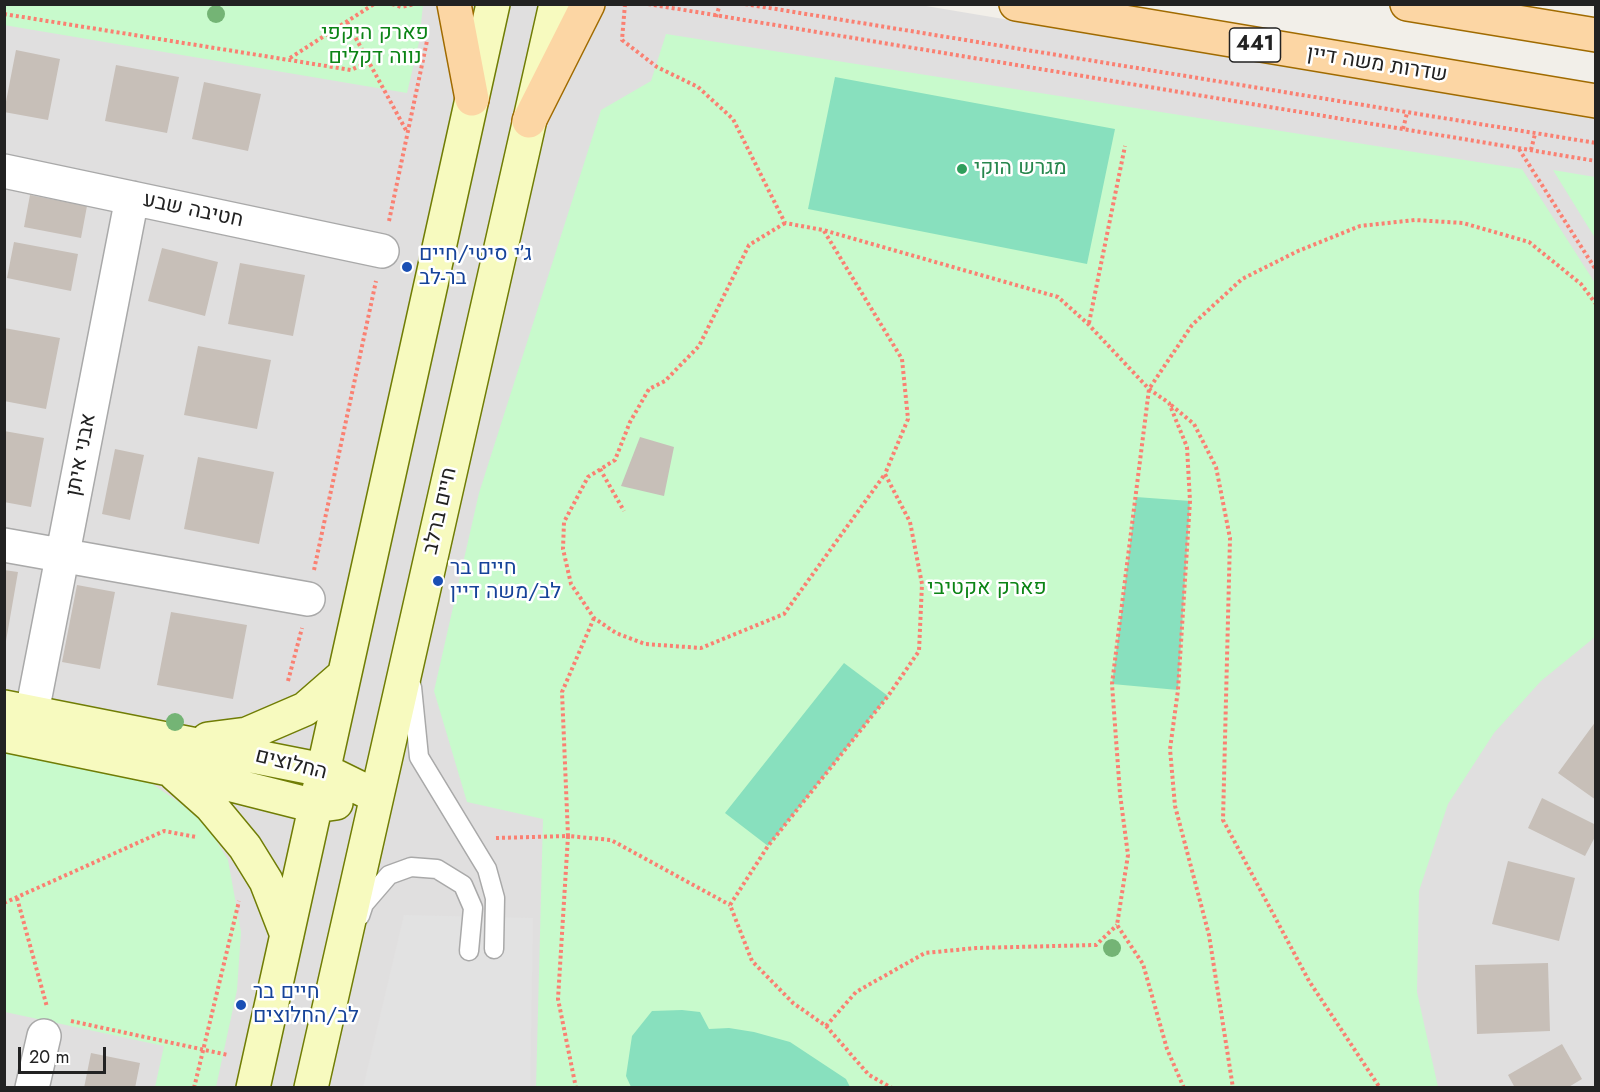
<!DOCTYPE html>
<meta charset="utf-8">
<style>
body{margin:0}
#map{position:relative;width:1600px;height:1092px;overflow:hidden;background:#f2efe9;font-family:Jost,sans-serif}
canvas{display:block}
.frame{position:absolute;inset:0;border:6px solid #222;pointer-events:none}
.scale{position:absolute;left:18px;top:1047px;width:88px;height:27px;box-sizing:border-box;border:3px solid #222;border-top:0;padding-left:8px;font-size:18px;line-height:21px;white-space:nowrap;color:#222;-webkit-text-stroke:4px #fff;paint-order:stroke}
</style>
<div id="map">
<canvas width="1600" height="1092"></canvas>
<div class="frame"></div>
<div class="scale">20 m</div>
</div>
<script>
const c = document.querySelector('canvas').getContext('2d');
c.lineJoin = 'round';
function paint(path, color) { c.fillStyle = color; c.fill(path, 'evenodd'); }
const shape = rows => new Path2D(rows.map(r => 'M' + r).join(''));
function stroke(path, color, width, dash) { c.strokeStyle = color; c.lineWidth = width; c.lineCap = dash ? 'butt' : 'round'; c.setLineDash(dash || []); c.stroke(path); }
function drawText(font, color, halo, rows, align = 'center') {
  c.font = font + ' Jost,Heebo,sans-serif'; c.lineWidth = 5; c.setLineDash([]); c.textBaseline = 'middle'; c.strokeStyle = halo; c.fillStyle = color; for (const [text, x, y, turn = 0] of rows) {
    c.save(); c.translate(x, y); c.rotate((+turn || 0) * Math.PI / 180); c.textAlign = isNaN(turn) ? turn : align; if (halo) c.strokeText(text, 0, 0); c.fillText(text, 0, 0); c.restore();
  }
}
paint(shape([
 [5,5,920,5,1595,118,1595,1087,5,1088]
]), '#e0dfdf');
paint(shape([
 [423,5,419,42,407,93,4,25,5,4],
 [666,34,1522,169,1595,283,1595,637,1541,681,1494,733,1448,804,1419,891,1417,992,1438,1087,536,1087,543,819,467,802,434,691,479,493,601,110,651,81],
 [1553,170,1595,177,1595,238],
 [4,748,145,779,180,803,208,827,228,860,241,932,237,990,216,1087,155,1087,164,1046,5,1012]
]), '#c8facc');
paint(shape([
 [835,77,1115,129,1087,264,808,209],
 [1136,497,1190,501,1178,690,1112,684],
 [844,663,888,696,768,846,725,813],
 [682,1010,700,1012,709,1029,729,1028,754,1032,790,1042,846,1079,850,1087,631,1087,626,1076,632,1036,652,1011]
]), '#88e0be');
paint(shape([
 [404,915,533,918,530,1087,363,1088]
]), '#e2e2e2');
paint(shape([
 [16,50,60,59,48,120,4,112],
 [116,65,179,77,167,133,105,121],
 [204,82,261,94,248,151,192,139],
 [30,195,87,206,81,238,24,227],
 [14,242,78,254,71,291,7,278],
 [162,248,218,262,205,316,148,301],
 [240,263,305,275,293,336,228,324],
 [4,328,60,338,46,409,4,401],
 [198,346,271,360,257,429,184,415],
 [4,431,44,438,31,507,4,502],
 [640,437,674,447,664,496,621,486],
 [115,449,144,455,130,520,102,514],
 [198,457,274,472,259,544,184,529],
 [4,570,18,572,6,641,4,641],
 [77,585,115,592,100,669,62,662],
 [171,612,247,625,233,699,157,685],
 [1596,721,1596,800,1558,773],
 [1542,798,1596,825,1596,835,1585,856,1528,828],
 [1508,861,1575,878,1559,941,1492,924],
 [1548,963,1550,1031,1477,1034,1475,965],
 [1562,1044,1582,1079,1567,1088,1515,1088,1508,1075],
 [91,1053,140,1063,135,1088,84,1088]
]), '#c7bfb8');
const lane = shape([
 [412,687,419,757,487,869,495,898,494,949],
 [360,916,364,904,389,875,411,867,437,869,463,885,473,908,469,951]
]);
const street = shape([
 [4,171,382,251],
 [4,545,308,599],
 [32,712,132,198],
 [32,1088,44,1036]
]);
const secondary = shape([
 [4,707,323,770,376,796],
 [4,735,169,769,315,806,336,803],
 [208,739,247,734,305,709,344,675],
 [175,774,211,806,245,847,266,881,287,935],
 [253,1088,493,4],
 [311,1088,556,4]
]);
const primary = shape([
 [454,4,472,99],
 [1016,4,1596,101],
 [1407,4,1596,35],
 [529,121,588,4]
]);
stroke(lane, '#a9a9a9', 21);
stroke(street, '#a9a9a9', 36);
stroke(secondary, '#707d05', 36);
stroke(primary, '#a06b00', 36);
stroke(shape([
 [392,4,401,7,415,4],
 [625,4,622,40,657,67,698,87,733,119,785,223,823,230,1058,297,1088,324,1149,389,1169,403,1187,447,1190,501,1178,690,1170,749,1175,806,1209,935,1233,1088],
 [648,4,1596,161],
 [745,4,1596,143],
 [4,14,351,70,368,62],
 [716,17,720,4],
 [347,22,407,132],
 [290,58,374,4],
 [1403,129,1407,113],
 [1519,149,1596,270],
 [1531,150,1535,134],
 [389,221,427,41],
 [785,223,749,245,699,346,665,381,649,389,630,422,615,460,588,477,564,522,563,549,571,584,594,618,616,633,645,644,701,648,784,614,885,474],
 [824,231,902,359,908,419,885,474,910,522,922,584,919,651,888,696,768,846,730,905,752,961,793,1003,826,1026,869,1075,892,1088],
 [1089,323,1125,146],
 [1171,405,1194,424,1216,467,1230,538,1223,820,1309,981,1380,1088],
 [600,469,624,511],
 [314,570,376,281],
 [594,618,562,692,568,836,611,840,730,905],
 [288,681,302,628],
 [496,838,568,836,558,999,576,1088],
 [17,898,47,1007],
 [4,903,164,831,196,837],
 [71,1021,228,1055],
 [826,1026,856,992,925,953,976,948,1096,945,1117,925],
 [194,1088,239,901],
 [1184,1088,1167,1049,1143,964,1117,925,1128,855,1120,794,1112,684,1149,389,1192,325,1242,279,1298,251,1360,226,1415,220,1463,223,1529,242,1581,284,1596,304]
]), '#fa8072', 4, [3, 3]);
stroke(lane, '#fff', 18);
stroke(street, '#fff', 33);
stroke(secondary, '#f7fabf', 33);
stroke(primary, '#fcd6a4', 33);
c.fillStyle = '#74b475';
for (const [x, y] of [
 [216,14],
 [175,722],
 [1112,948]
]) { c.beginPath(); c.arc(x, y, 9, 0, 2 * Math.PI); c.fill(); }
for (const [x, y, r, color] of [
 [962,169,6,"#2e9e5b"],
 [407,267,6,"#1a4fb4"],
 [438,581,6,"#1a4fb4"],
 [241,1005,6,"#1a4fb4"]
]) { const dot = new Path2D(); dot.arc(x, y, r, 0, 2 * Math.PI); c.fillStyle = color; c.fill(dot); stroke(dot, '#fff', 2); }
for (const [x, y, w] of [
 [1255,45,51]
]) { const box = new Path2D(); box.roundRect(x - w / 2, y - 17, w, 34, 4.5); c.fillStyle = '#fff'; c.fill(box); stroke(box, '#222', 1.5); }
drawText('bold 20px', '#222', null, [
 ["441",1255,45]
]);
drawText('21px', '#0c8416', '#fff', [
 ["פארק היקפי",375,34],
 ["נווה דקלים",375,58],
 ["פארק אקטיבי",987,589]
]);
drawText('21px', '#222', '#fff', [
 ["שדרות משה דיין",1377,65,9],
 ["חטיבה שבע",193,211,12],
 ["אבני איתן",82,455,-79],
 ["חיים ברלב",441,511,-77],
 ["החלוצים",291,765,14]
]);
drawText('21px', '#27864d', '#fff', [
 ["מגרש הוקי",974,169]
], 'left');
drawText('21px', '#164399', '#fff', [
 ["ג׳י סיטי/חיים",419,255],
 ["בר-לב",419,279],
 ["חיים בר",450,569],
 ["לב/משה דיין",450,593],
 ["חיים בר",253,993],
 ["לב/החלוצים",253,1017]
], 'left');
</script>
